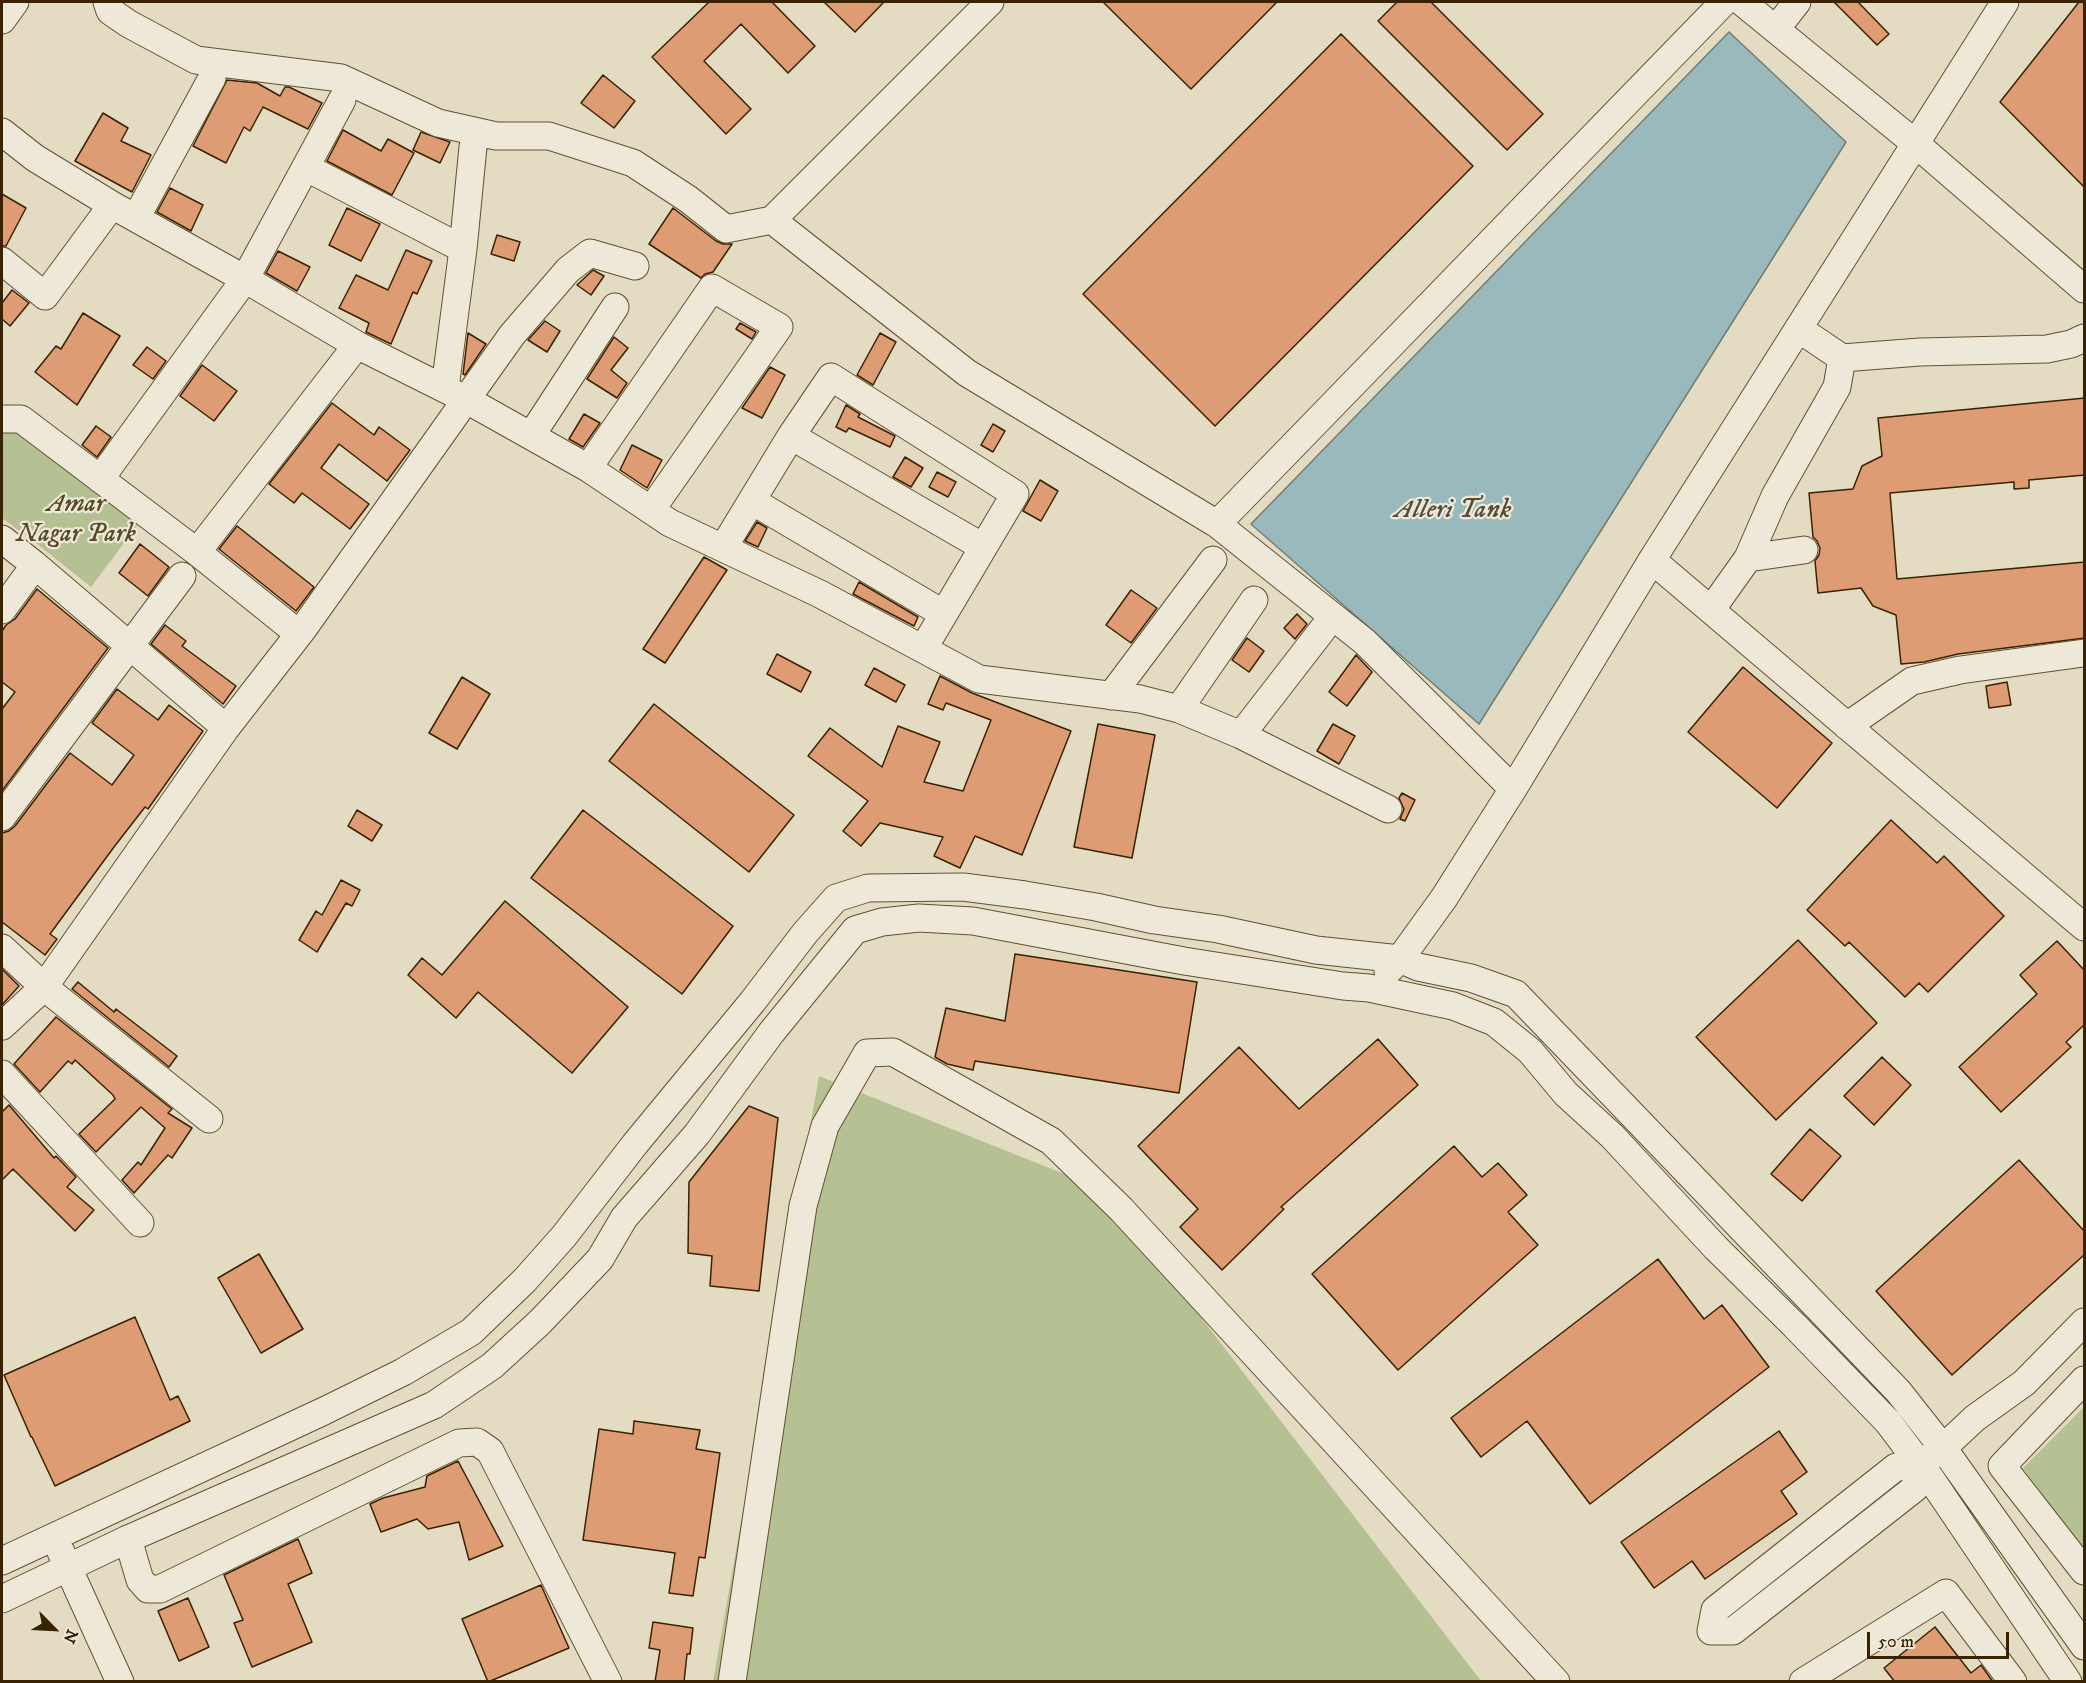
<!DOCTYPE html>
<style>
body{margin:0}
#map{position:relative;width:2086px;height:1683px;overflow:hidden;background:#e4dcc2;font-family:"IM FELL DW Pica",serif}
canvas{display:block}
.frame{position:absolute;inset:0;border:3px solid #382200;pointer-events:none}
.north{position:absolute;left:24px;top:1599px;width:60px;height:60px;-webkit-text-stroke:4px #ede8d7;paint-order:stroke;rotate:114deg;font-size:16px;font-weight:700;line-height:24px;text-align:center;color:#382200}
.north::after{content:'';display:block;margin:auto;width:21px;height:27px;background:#382200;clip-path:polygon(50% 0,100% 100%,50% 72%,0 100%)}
.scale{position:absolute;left:1867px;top:1632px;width:142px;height:27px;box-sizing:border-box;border:3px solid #382200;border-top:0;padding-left:8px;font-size:18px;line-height:21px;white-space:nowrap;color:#382200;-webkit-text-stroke:4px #ede8d7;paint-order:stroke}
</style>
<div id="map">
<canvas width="2086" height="1683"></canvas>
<div class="frame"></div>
<div class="north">N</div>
<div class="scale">50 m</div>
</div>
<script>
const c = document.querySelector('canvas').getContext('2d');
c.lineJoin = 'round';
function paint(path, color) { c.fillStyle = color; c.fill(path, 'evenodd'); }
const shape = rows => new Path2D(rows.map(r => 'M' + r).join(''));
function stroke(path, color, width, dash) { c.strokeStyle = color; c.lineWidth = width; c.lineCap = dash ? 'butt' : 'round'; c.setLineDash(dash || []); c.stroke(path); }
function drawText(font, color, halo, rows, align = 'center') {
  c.font = font + ' "IM FELL DW Pica",serif'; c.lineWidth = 4.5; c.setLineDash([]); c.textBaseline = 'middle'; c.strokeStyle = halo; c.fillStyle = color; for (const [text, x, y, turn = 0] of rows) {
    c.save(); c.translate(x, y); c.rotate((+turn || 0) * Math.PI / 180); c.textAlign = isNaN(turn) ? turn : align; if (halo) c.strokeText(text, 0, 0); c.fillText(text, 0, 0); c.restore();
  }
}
paint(shape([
 [12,422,142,519,91,587,36,543,2,518,2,424],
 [819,1076,1102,1189,1481,1681,713,1682],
 [2084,1407,2084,1552,2023,1468]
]), '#b5c093');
const water = shape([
 [1729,32,1846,142,1479,724,1251,524,1729,32]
]);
paint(water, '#99b9bd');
stroke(water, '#727d71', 1.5);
const building = shape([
 [709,2,772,2,815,46,788,73,741,24,704,61,751,109,726,134,652,57,709,2],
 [824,2,884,2,855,32,824,2],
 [1103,2,1277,2,1191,89,1103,2],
 [1397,2,1431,2,1543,114,1507,150,1378,21,1397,2],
 [1834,2,1858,2,1889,34,1877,45,1834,2],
 [2079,2,2085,2,2085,188,2000,102,2079,2],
 [1341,34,1473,166,1215,426,1083,294,1341,34],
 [603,75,635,101,614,128,581,103,603,75],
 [227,80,257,83,280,96,285,87,289,87,322,103,308,129,263,107,250,131,244,127,226,163,193,146,227,80],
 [103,113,128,128,121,141,151,155,132,192,75,161,103,113],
 [343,130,381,151,388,139,414,153,392,195,327,161,343,130],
 [421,132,450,142,440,163,413,150,421,132],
 [170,188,203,205,191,231,157,212,170,188],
 [2,194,26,208,6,246,2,246,2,194],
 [347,208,380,224,361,261,329,245,347,208],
 [673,208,716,241,723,244,732,244,713,272,705,274,701,278,649,244,673,208],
 [497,235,520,242,514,261,491,254,497,235],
 [406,250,432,261,417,294,413,292,391,344,366,332,369,323,339,308,356,275,388,290,406,250],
 [278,251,310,267,297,291,266,273,278,251],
 [593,270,604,276,591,295,577,285,593,270],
 [12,290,29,303,10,326,2,319,2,303,12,290],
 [83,313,120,336,77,405,35,372,56,346,61,349,83,313],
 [545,321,560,331,547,352,528,340,545,321],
 [740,323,756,332,752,339,736,329,740,323],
 [468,333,486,344,465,375,463,374,468,333],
 [880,333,896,342,873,385,857,375,880,333],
 [614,337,628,348,611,370,627,383,617,398,587,379,614,337],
 [147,347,166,361,153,379,133,365,147,347],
 [202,365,237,391,214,421,180,396,202,365],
 [770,367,785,375,762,418,742,408,770,367],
 [2085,398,2085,475,2029,480,2029,488,2014,489,2014,482,1890,493,1897,579,2085,562,2085,638,1958,654,1924,662,1901,664,1896,615,1873,606,1861,588,1818,593,1815,561,1819,555,1820,548,1817,541,1813,537,1809,493,1853,489,1862,466,1882,456,1878,418,2085,398],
 [332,403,374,435,379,427,410,450,387,481,339,444,321,468,369,504,350,529,302,493,294,503,269,484,332,403],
 [846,405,860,414,858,417,895,436,890,447,849,428,846,432,836,427,846,405],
 [584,414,600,423,583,447,569,439,584,414],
 [993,424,1005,431,993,452,981,445,993,424],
 [96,426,111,437,97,457,82,445,96,426],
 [632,445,662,460,647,488,620,470,632,445],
 [905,457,923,468,911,487,893,477,905,457],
 [937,472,956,482,948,497,929,487,937,472],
 [1040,480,1058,491,1041,521,1023,511,1040,480],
 [757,522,767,528,758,547,745,541,757,522],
 [237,526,314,587,296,611,219,549,237,526],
 [140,544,169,567,148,596,119,573,140,544],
 [704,557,727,570,665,663,643,649,704,557],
 [859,582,918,617,914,626,853,594,859,582],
 [37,589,108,648,2,791,2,709,15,692,2,682,2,631,6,625,15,619,37,589],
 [1131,590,1157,608,1131,643,1106,625,1131,590],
 [1297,614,1307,624,1295,639,1284,628,1297,614],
 [165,625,186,641,182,646,236,686,223,704,151,644,165,625],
 [1247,638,1264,651,1249,672,1232,660,1247,638],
 [777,654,811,672,801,692,767,674,777,654],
 [1356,655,1372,672,1347,706,1329,692,1356,655],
 [1743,667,1832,743,1777,808,1688,732,1743,667],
 [874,668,905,685,896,702,865,685,874,668],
 [940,676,972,693,1071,731,1022,855,975,836,960,868,934,856,943,837,880,823,861,846,843,831,868,801,808,756,830,728,882,767,898,726,940,742,924,782,963,791,991,720,946,703,943,710,928,704,940,676],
 [462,677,490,694,457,749,429,733,462,677],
 [2007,682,2011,705,1989,708,1986,686,2007,682],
 [117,689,158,720,169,705,203,731,148,809,145,807,114,847,50,934,57,939,45,955,2,922,2,833,9,831,15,826,70,753,112,785,134,755,92,723,117,689],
 [654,704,794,815,749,872,609,761,654,704],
 [1098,724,1155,735,1132,858,1074,847,1098,724],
 [1333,724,1355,736,1339,764,1317,751,1333,724],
 [1402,793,1415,800,1405,821,1400,819,1404,809,1399,798,1402,793],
 [357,810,382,825,372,841,348,826,357,810],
 [583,810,733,926,682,994,531,878,583,810],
 [1891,820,1937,863,1944,856,2004,916,1928,992,1919,983,1905,997,1849,942,1845,946,1807,910,1891,820],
 [341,880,360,890,352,906,346,903,317,952,299,940,316,911,322,915,341,880],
 [505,901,628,1007,572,1073,478,992,456,1018,408,975,422,958,442,975,505,901],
 [1798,940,1877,1023,1776,1120,1696,1037,1798,940],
 [2057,941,2085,971,2085,1024,2066,1042,2071,1047,2001,1112,1959,1067,2037,994,2020,975,2057,941],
 [1015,954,1197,982,1179,1093,975,1061,973,1070,947,1064,935,1057,946,1008,1005,1021,1015,954],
 [2,969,19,986,2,1005,2,969],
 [78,982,114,1012,116,1009,177,1056,169,1067,72,989,78,982],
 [56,1017,172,1109,168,1113,192,1128,172,1158,168,1155,134,1193,122,1180,138,1162,141,1165,165,1128,141,1107,96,1152,79,1134,115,1099,113,1095,75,1060,72,1064,68,1061,40,1092,14,1064,56,1017],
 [1378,1039,1418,1085,1281,1207,1284,1209,1222,1270,1180,1227,1198,1209,1138,1146,1239,1047,1299,1109,1378,1039],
 [1882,1057,1911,1085,1874,1125,1844,1096,1882,1057],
 [9,1105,54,1158,56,1156,76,1177,67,1187,94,1210,75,1231,13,1169,2,1180,2,1112,9,1105],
 [749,1106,778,1118,759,1291,710,1286,712,1256,688,1253,689,1182,749,1106],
 [1810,1129,1841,1156,1802,1201,1771,1174,1810,1129],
 [1454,1146,1482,1177,1498,1163,1527,1195,1508,1212,1538,1245,1398,1370,1312,1274,1454,1146],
 [2019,1160,2085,1232,2085,1254,1952,1375,1876,1291,2019,1160],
 [259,1254,303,1329,261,1353,218,1278,259,1254],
 [1658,1259,1704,1319,1722,1305,1769,1367,1590,1504,1527,1421,1481,1457,1451,1418,1658,1259],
 [135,1317,170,1400,178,1396,190,1421,55,1486,32,1437,31,1437,4,1375,135,1317],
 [634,1421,700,1430,696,1449,720,1453,705,1558,699,1557,693,1596,669,1593,675,1553,583,1540,599,1429,633,1434,634,1421],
 [1779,1431,1807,1472,1781,1491,1797,1514,1705,1579,1692,1561,1654,1588,1621,1542,1779,1431],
 [458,1461,503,1546,469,1560,459,1522,428,1529,417,1519,381,1532,370,1504,383,1498,425,1487,427,1476,458,1461],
 [298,1539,312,1573,288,1584,312,1642,252,1667,234,1623,243,1620,224,1575,298,1539],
 [541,1585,569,1648,488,1682,462,1619,541,1585],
 [188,1598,209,1647,179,1661,158,1611,188,1598],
 [653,1622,693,1628,690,1654,687,1654,684,1682,655,1682,660,1650,649,1648,653,1622],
 [1935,1627,1971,1673,1981,1665,1993,1682,1895,1682,1884,1668,1935,1627]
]);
paint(building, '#de9c74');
stroke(building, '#382200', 1.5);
const minor = shape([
 [107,2,110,11,129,24,196,60,341,78,438,123,496,136,549,136,633,163,688,199,726,229,772,220],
 [990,2,772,220,967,373,1217,524,1365,642,1513,789],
 [1742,2,1916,144,2084,289],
 [2,20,15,2],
 [1776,29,1797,2],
 [2,132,35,158,112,205,245,279,357,345,467,400,588,468,670,523,820,594,979,679,1140,699,1179,709,1241,735,1388,809],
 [307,168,463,249],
 [136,218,212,78],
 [2,261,45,296,112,205],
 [1799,329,1842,358,1920,352,2047,349,2071,344,2084,338],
 [445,388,463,249,473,147],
 [2,419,21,419,197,552,299,634],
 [531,436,615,307],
 [791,436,983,547],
 [588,468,712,288,779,327,651,510],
 [100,479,245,279,342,100],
 [752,501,944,614],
 [1217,524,1724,2],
 [2,539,35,565,226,728],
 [723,548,791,436,831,377,1015,494,923,649],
 [197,552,357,345],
 [1748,558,1804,550],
 [1652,560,2084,927],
 [2,610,35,565],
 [1711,610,1748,558,1775,496,1837,387,1842,358],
 [1111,696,1213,560],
 [1179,709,1254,600],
 [1847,726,1912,681,1960,670,2084,653],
 [1241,735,1323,629],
 [2,817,182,576],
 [2,948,44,987,209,1119],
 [1388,971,1400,959,1444,898,1513,789,1652,560,2005,2],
 [2,1026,44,987,226,728,303,629,512,335,568,270,590,253,635,266],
 [2,1074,140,1223],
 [2084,1380,2002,1466,2084,1571],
 [1930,1457,1943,1448,1975,1418,2024,1383,2084,1322],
 [1919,1465,1915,1488,1733,1631,1711,1631,1715,1610,1896,1467,1919,1465],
 [128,1539,140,1580,148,1589,160,1589,459,1443,477,1442,490,1451,608,1682],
 [61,1552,120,1682],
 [2,1561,324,1411,403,1372,471,1332,525,1280,564,1236,635,1144,753,1001,805,933,836,898,868,888,963,887,1025,895,1096,907,1154,920,1218,929,1316,950,1400,959,1418,967,1471,978,1516,994,1898,1391,1943,1448,2084,1646],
 [2,1599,128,1539,434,1405,492,1366,540,1322,600,1259,624,1218,697,1134,771,1033,855,930,882,922,919,918,973,921,1184,961,1343,986,1369,988,1453,1006,1494,1022,1530,1051,1566,1094,1612,1136,1716,1248,1795,1326,1888,1422,1931,1479,2068,1682],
 [732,1682,803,1206,825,1126,867,1053,893,1052,1051,1141,1121,1209,1556,1682],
 [1803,1682,1946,1593,2013,1682]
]);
stroke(minor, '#635030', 29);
stroke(minor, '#ede8d7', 27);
drawText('italic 26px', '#574a25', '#ede8d7', [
 ["Amar",76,506],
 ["Nagar Park",76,536]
]);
drawText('italic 27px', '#554f39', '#ede8d7', [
 ["Alleri Tank",1453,511]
]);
</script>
